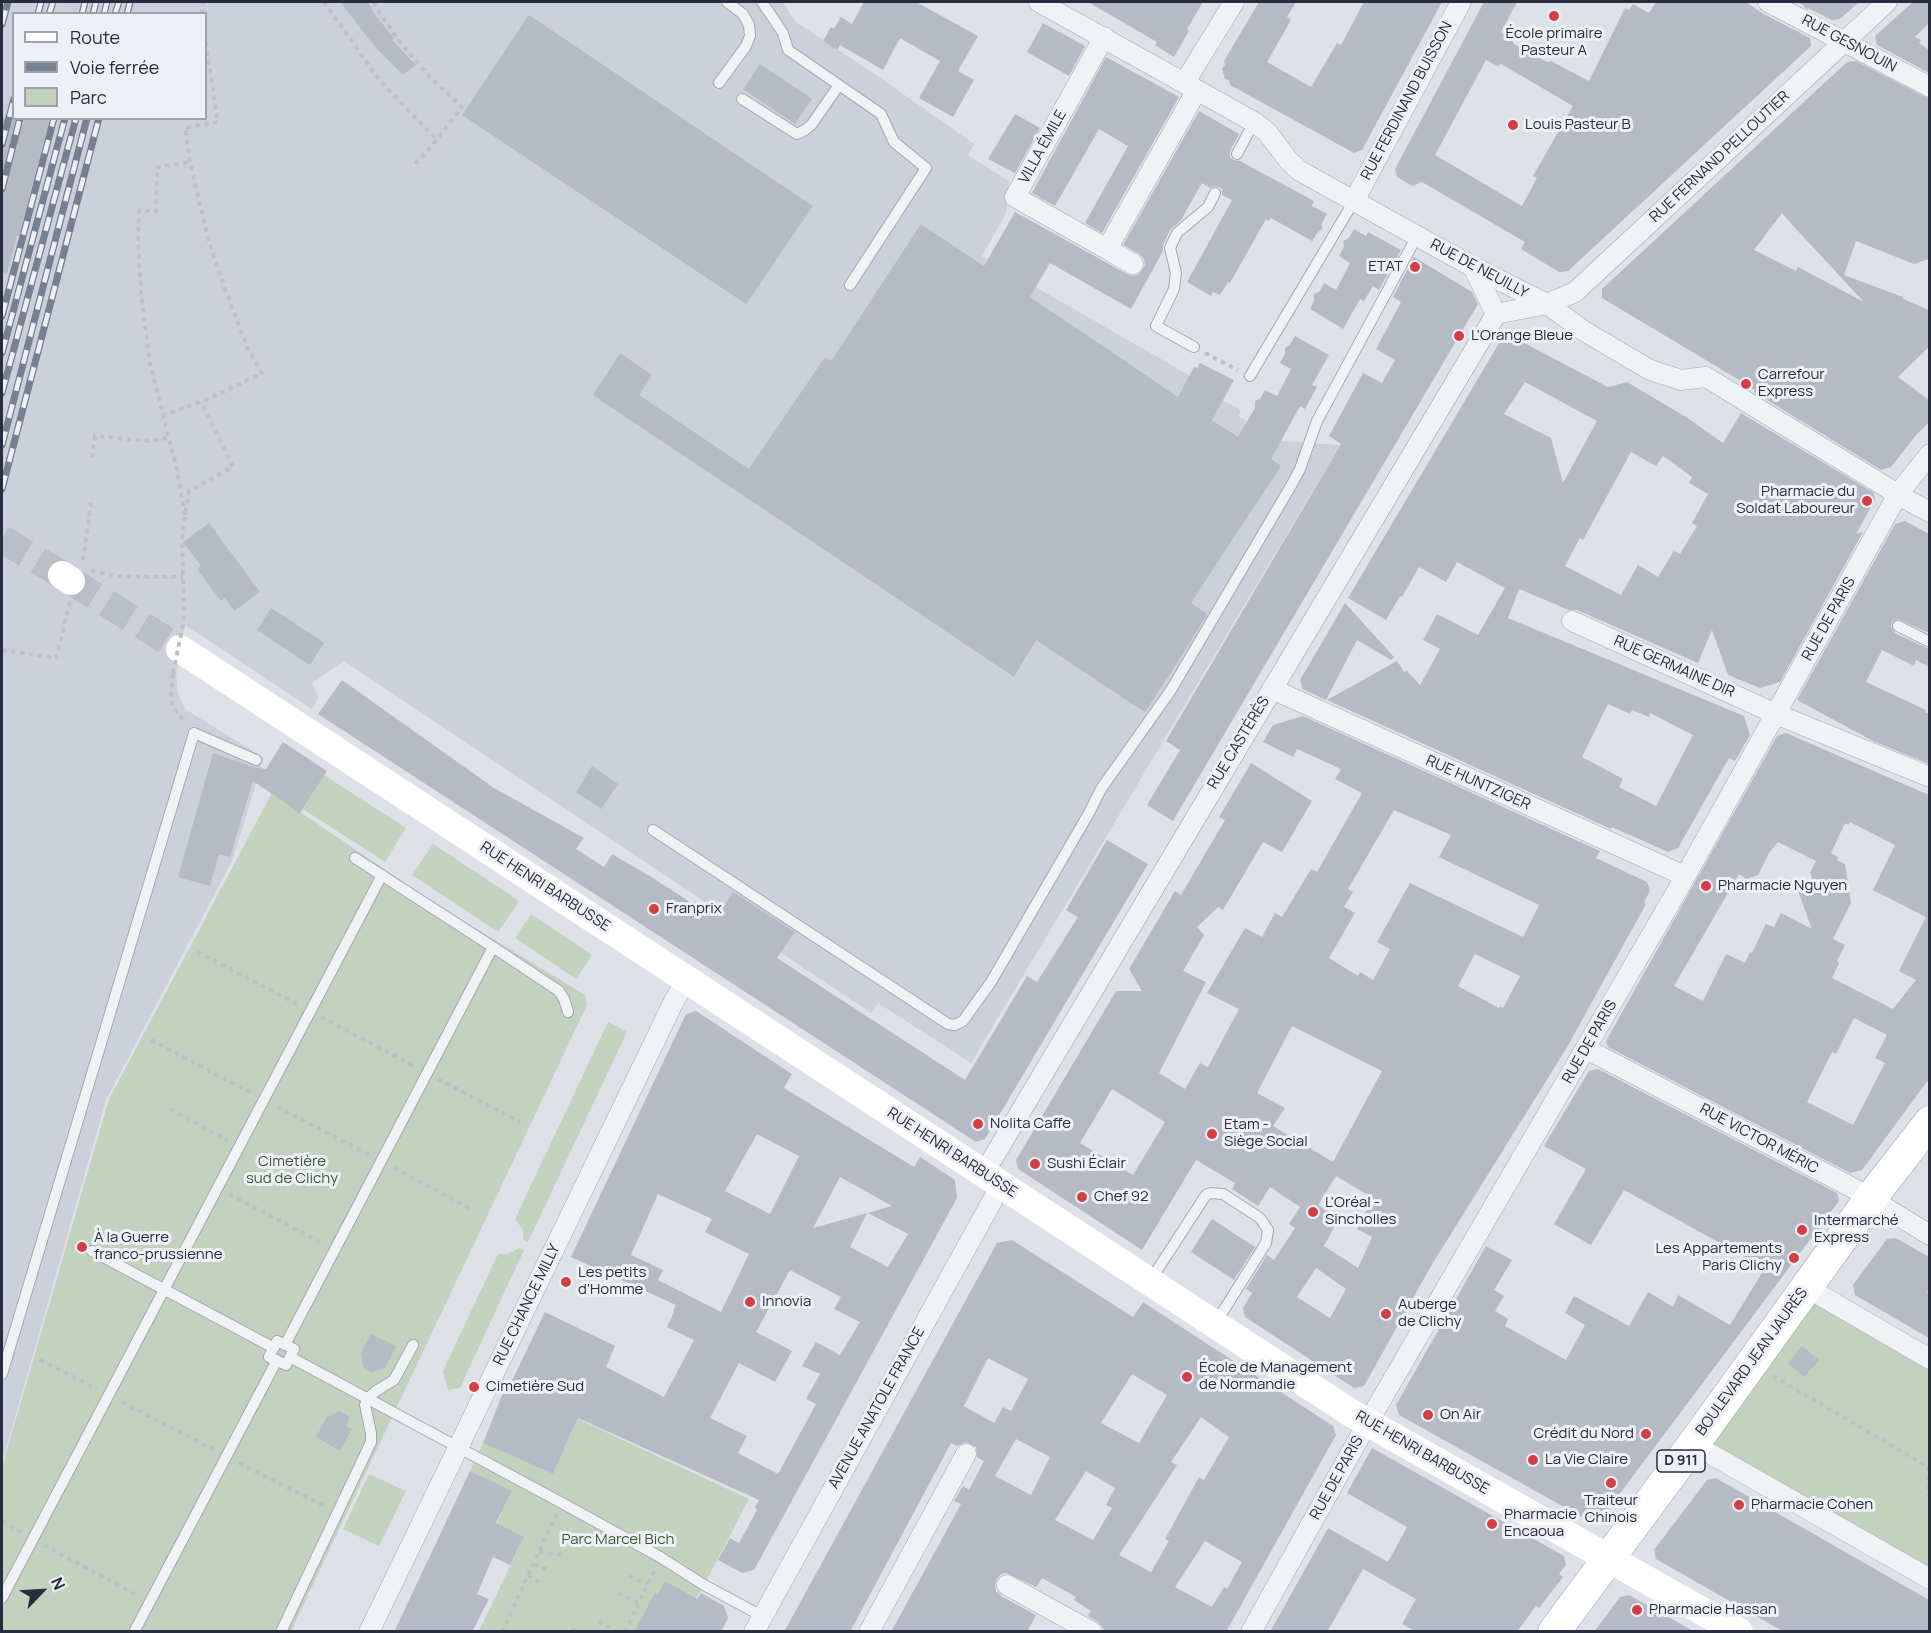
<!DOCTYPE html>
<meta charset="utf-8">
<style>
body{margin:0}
#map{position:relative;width:1931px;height:1633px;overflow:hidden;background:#dee1e8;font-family:Manrope,sans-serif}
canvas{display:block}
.frame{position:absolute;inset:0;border:3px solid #272d3f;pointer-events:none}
.legend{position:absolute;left:12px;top:12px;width:195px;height:108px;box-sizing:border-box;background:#eef0f6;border:2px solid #9ea2ad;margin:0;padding:8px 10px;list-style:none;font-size:18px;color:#272d3f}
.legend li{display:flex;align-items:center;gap:12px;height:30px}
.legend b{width:30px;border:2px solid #9ea2ad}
.north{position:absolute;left:12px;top:1561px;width:60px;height:60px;-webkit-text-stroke:4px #eef0f6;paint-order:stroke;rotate:65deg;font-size:16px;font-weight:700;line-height:24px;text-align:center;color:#272d3f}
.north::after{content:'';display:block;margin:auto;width:21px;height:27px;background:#272d3f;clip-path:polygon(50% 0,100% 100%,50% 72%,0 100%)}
</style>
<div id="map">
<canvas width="1931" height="1633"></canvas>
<div class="frame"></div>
<ul class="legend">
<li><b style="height:8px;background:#fff"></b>Route</li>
<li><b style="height:8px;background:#777f92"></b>Voie ferrée</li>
<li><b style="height:16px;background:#c2d2bf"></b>Parc</li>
</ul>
<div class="north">N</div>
</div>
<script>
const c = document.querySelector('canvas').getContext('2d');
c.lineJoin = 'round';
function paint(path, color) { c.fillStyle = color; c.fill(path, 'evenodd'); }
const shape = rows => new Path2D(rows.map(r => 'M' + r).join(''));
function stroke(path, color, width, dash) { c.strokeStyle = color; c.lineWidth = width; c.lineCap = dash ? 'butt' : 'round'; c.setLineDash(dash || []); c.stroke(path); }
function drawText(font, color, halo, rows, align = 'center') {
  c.font = font + ' Manrope,sans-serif'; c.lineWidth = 6; c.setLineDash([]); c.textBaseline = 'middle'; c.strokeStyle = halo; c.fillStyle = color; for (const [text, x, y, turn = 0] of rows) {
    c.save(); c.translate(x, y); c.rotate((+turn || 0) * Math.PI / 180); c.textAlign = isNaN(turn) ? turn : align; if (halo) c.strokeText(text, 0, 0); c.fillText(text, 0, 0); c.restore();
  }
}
paint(shape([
 [2,2,782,2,796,22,882,79,974,144,968,155,1009,181,1006,213,982,256,1225,396,1222,400,1241,410,1238,416,1282,441,1340,445,971,1063,878,1003,871,1013,344,661,312,683,319,698,312,709,185,625,176,675,178,693,185,709,264,758,232,861,106,1100,2,1463],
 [14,14,206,14,206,118,14,118]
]), '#ccd0da');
paint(shape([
 [324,775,406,828,385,862,303,809],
 [272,793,431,901,585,995,587,1005,291,1631,2,1631,2,1467,109,1099],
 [433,844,519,901,498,932,412,875],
 [531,914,592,955,576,979,515,938],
 [608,1022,627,1032,528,1242,523,1239,523,1230,515,1219],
 [519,1248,524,1250,460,1388,448,1390,443,1371,498,1254,508,1254],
 [1806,1287,1929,1359,1929,1579,1693,1444],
 [578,1419,749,1499,704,1585,677,1631,479,1631,524,1537,497,1524,511,1491,470,1471,483,1443,553,1474],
 [369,1474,406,1491,379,1546,343,1529]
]), '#c2d2bf');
paint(shape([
 [340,2,368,2,376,16,394,38,392,40,416,65,403,75,376,48],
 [864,2,916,2,978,36,958,71,974,80,953,117,919,98,940,61,900,38,883,70,840,45,837,50,823,41,831,27,834,29,841,17,852,24],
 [1088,2,1203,2,1187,29,1189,31,1174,57,1155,45,1157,42],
 [1259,2,1296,2,1287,17,1291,20,1267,62,1311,87,1337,43,1341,45,1364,2,1442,2,1362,150,1354,153,1230,85,1229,80,1225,79,1222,69,1225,65,1224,61],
 [1484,2,1517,2,1501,32,1511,38,1514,44,1547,62,1551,61,1589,81,1625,8,1629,10,1633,4,1649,13,1656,2,1746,2,1762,13,1810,38,1811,46,1568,271,1559,272,1521,249,1525,242,1422,182,1412,186,1397,177,1395,169],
 [1486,60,1497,66,1501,64,1573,106,1533,176,1537,178,1522,206,1435,155],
 [1797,2,1859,2,1840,19,1832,20,1808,8,1808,10,1804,7,1805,6],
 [1913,2,1929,2,1929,23,1915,37,1921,40,1919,43,1929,50,1929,73,1877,45,1875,36],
 [529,15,813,206,746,304,462,115],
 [1043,23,1085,46,1069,76,1027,52],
 [1106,57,1179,97,1102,233,1085,223,1128,146,1099,129,1055,206,1032,193],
 [1856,61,1929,99,1929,259,1914,264,1856,241,1844,275,1903,297,1903,299,1929,310,1929,347,1898,377,1929,400,1929,422,1917,434,1891,467,1881,470,1754,392,1755,390,1741,381,1602,298,1602,289,1847,62],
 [1782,213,1796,229,1864,302,1798,267,1796,271,1754,250],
 [760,64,812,99,795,124,743,89],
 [1199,111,1239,134,1230,151,1230,157,1233,160,1240,161,1314,201,1312,206,1327,214,1322,223,1322,229,1317,233,1312,241,1271,218,1269,221,1266,219,1230,283,1228,282,1220,295,1213,292,1211,296,1187,282,1232,200,1222,195,1222,189,1219,187,1214,186,1210,188,1202,183,1181,220,1170,230,1163,245,1163,251,1131,309,1050,263,1030,297,1178,397,1194,367,1197,368,1200,363,1234,380,1211,422,1213,421,1238,437,1255,408,1255,401,1260,399,1265,390,1277,396,1291,369,1280,363,1285,354,1285,348,1290,345,1295,336,1329,355,1312,385,1317,387,1305,409,1300,406,1271,459,1281,466,1191,603,1207,614,1181,657,1145,712,1036,640,1014,677,593,395,620,353,652,375,639,395,749,469,825,357,831,361,921,224,984,266,1015,212,1127,274,1134,276,1139,274,1145,265,1144,259,1139,254,1123,245],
 [1015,114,1040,128,1015,173,988,159],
 [2,118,50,118,19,236,17,236,7,274,2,273],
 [1354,229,1366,236,1368,232,1401,250,1379,290,1373,286,1364,301,1360,299,1343,329,1310,309,1314,301,1314,294,1320,291,1324,283,1336,290,1350,263,1339,256,1344,247,1343,241,1349,238],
 [1414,257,1472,292,1478,304,1173,821,1147,805,1180,750,1166,741,1341,444,1329,436,1363,373,1382,383,1395,360,1376,349,1401,302,1393,297],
 [1505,333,1608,387,1627,382,1686,417,1723,443,1741,413,1874,493,1875,500,1856,534,1863,532,1780,682,1760,688,1728,675,1712,630,1698,663,1577,610,1569,610,1519,589,1508,618,1744,716,1750,735,1735,761,1729,758,1678,848,1668,852,1612,827,1611,829,1327,700,1397,661,1405,673,1406,670,1420,685,1440,649,1423,640,1437,614,1478,635,1505,588,1457,562,1446,582,1419,567,1402,597,1400,596,1386,620,1348,598],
 [1525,382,1597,421,1563,483,1551,438,1504,414],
 [1631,452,1656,466,1663,456,1692,477,1689,483,1708,494,1692,523,1697,526,1680,554,1674,551,1658,577,1638,565,1621,595,1565,566,1580,538,1583,540],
 [1608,704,1630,714,1632,710,1649,717,1650,713,1693,735,1656,806,1619,787,1623,779,1582,757],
 [1905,521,1929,534,1929,633,1898,619,1892,622,1891,627,1895,633,1929,649,1929,667,1916,660,1914,666,1882,650,1866,682,1926,710,1925,712,1929,714,1929,764,1873,741,1797,700,1895,524],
 [209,523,260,592,234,611,225,598,221,601,197,569,201,566,183,542],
 [1345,603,1394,657,1391,660,1357,640,1326,700,1303,689,1300,680],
 [271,608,324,643,310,665,257,630],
 [342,680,494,788,584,838,576,849,604,867,612,854,653,878,693,904,695,901,719,915,733,892,795,932,777,958,965,1080,1027,976,1037,982,1078,917,1066,910,1107,840,1148,864,985,1139,976,1142,318,714],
 [1303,716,1600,851,1596,858,1647,882,1650,890,1644,903,1646,904,1566,1049,1431,1266,1364,1386,1354,1388,1245,1317,1243,1308,1252,1293,1246,1289,1267,1255,1274,1260,1295,1228,1289,1224,1300,1207,1270,1187,1258,1206,1232,1189,1235,1183,1196,1160,1142,1250,1018,1169,1016,1160,1116,991,1142,991,1129,969,1175,891,1181,895,1225,820,1219,817,1251,763,1312,801,1282,852,1263,842,1223,910,1218,907,1197,927,1204,935,1183,971,1206,982,1159,1073,1185,1089,1200,1063,1208,1067,1239,1009,1207,993,1245,928,1262,937,1275,913,1282,917,1311,869,1317,872,1362,793,1335,779,1341,769,1297,749,1293,757,1263,742,1273,725],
 [1394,810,1451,835,1439,857,1539,905,1523,937,1410,883,1377,942,1390,949,1373,980,1360,972,1358,976,1329,958,1355,913,1344,907,1353,892,1348,889],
 [1475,954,1520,976,1503,1008,1500,1006,1499,1008,1458,986],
 [1292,1026,1382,1071,1333,1162,1273,1126,1285,1108,1257,1093],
 [1112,1089,1165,1122,1133,1175,1080,1143],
 [1336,1176,1373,1198,1357,1229,1372,1237,1358,1268,1324,1246,1339,1218,1318,1205],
 [1316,1268,1346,1289,1330,1318,1297,1297],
 [1786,733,1929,795,1929,1079,1862,1170,1850,1173,1608,1047,1606,1041,1777,736],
 [1850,822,1895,845,1873,890,1926,917,1899,971,1916,980,1893,1009,1832,978,1839,963,1837,961,1845,945,1833,939,1851,903,1845,864,1837,860,1838,857,1831,853,1845,823,1848,825],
 [1778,842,1816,861,1810,873,1815,885,1798,891,1812,929,1781,913,1774,927,1766,924,1752,953,1750,952,1745,963,1726,954,1703,1001,1674,986,1739,874,1746,879,1758,875,1769,853],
 [1854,1018,1887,1035,1875,1058,1885,1063,1853,1125,1807,1102,1832,1052,1836,1054],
 [283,742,327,771,300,813,253,781,230,857,219,854,210,886,178,877,213,753,253,767,266,769],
 [592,766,618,784,601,809,576,792],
 [696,1011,792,1074,784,1088,914,1167,920,1157,955,1180,957,1198,754,1570,742,1573,718,1560,730,1538,739,1543,757,1510,755,1507,759,1500,578,1418,553,1474,483,1443,506,1385,509,1387,545,1312,615,1346,606,1367,664,1397,694,1340,667,1327,674,1312,673,1311,676,1305,571,1257,686,1014],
 [757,1134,799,1156,770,1214,725,1191],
 [840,1177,892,1206,868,1213,908,1234,888,1267,850,1247,867,1213,813,1228],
 [658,1194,712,1219,705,1232,749,1254,721,1312,658,1280,663,1270,631,1255],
 [790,1270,841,1297,834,1309,860,1322,840,1355,816,1342,802,1366,820,1374,806,1399,816,1404,778,1474,738,1453,747,1436,710,1418,739,1363,775,1382,792,1351,756,1332],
 [1598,1069,1837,1193,1839,1201,1600,1520,1591,1522,1399,1415,1396,1405,1486,1246,1512,1260,1494,1290,1504,1296,1495,1311,1508,1319,1505,1326,1566,1360,1585,1325,1565,1313,1574,1296,1629,1326,1648,1292,1673,1307,1678,1295,1730,1325,1765,1268,1624,1190,1591,1245,1554,1224,1586,1169,1544,1146,1589,1071],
 [1212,1219,1255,1247,1234,1280,1191,1252],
 [1896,1238,1929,1257,1929,1289,1927,1292,1929,1294,1929,1338,1855,1295,1853,1285,1887,1239],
 [1012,1240,1133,1317,1143,1302,1333,1426,1336,1435,1226,1632,1106,1632,1098,1622,1088,1616,1091,1611,1074,1600,1076,1597,1042,1578,1036,1587,1007,1573,1001,1574,997,1579,995,1585,996,1591,1001,1596,1036,1615,1027,1632,891,1632,961,1504,954,1501,963,1486,969,1490,984,1461,977,1457,976,1447,966,1442,957,1446,951,1443,850,1632,784,1632,997,1243],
 [988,1358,1028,1379,1011,1411,1003,1407,994,1423,964,1406],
 [1132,1374,1167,1395,1139,1443,1101,1423],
 [1201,1417,1229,1437,1204,1480,1199,1477,1165,1539,1169,1541,1151,1572,1119,1555,1177,1465,1171,1462],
 [1016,1439,1050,1457,1031,1495,995,1476],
 [1086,1471,1115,1488,1106,1505,1112,1508,1093,1540,1055,1520],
 [1205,1541,1242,1562,1227,1589,1224,1587,1212,1607,1175,1587],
 [371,1334,396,1346,385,1368,372,1372,363,1367,361,1353],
 [1802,1346,1819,1360,1804,1377,1788,1363],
 [339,1411,350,1417,346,1426,352,1429,340,1451,316,1437,327,1417],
 [1372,1448,1564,1556,1566,1565,1559,1574,1563,1577,1539,1608,1536,1606,1517,1632,1417,1632,1402,1624,1416,1599,1363,1569,1327,1632,1270,1632,1328,1528,1388,1562,1407,1527,1347,1493],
 [470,1471,512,1491,496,1523,524,1537,510,1565,493,1557,477,1594,489,1599,472,1632,394,1632],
 [1716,1478,1929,1600,1929,1632,1784,1632,1656,1559,1654,1550,1707,1480],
 [665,1581,697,1599,701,1593,724,1606,728,1618,721,1632,634,1632,655,1593,658,1595],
 [1629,1595,1695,1632,1594,1632,1620,1597]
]), '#b5bac5');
stroke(shape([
 [2,539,62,575],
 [71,581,180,649]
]), '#b9bdc6', 28, [28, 14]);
const lane = shape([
 [762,2,783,33,788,50,881,114,894,142,926,168,850,285],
 [719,83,746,46,750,36,749,25,743,14,727,2],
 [742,99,797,134,805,130,812,124,839,85],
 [1237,154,1254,122],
 [1194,347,1156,326,1174,289,1176,273,1170,248,1177,233,1208,207,1215,193],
 [1250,376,1354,201],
 [1898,626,1930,642],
 [653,830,948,1024,955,1025,963,1021,991,982,1089,813,1101,789,1171,690,1292,484,1300,469,1317,421,1417,236],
 [493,947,559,991,564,999,568,1012],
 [92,1251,274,1348],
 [1150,1281,1206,1195,1211,1193,1223,1194,1260,1218,1268,1230,1266,1243,1215,1324],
 [277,1341,294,1349,286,1365,269,1357,277,1341],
 [285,1345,493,947,355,858],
 [290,1357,562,1503,660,1557,704,1585,762,1616],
 [2,1374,194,733,256,760],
 [2,1598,382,875],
 [134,1632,277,1360],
 [281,1632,371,1442,371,1433,365,1405,368,1398,376,1391,394,1380,413,1345]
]);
const street = shape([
 [1039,2,1254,122,1267,132,1289,161,1300,171,1473,267,1547,304,1584,331,1650,370,1681,380,1706,377,1909,501,1930,512],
 [1768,2,1930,87],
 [1104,37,1015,197,1107,249,1197,90],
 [1185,82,1234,2],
 [1354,201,1461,2],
 [1107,249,1133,264],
 [1473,267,1496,314],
 [1572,621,1776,714,1930,777],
 [1272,689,1685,876],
 [1586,1049,1853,1188,1930,1235],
 [984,1173,1496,314,1547,304,1575,292,1887,2],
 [1806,1287,1930,1359],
 [1693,1444,1930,1579],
 [1007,1585,1092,1632],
 [369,1632,675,999,687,980],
 [754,1632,1001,1185],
 [869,1632,966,1454],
 [1251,1632,1359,1438,1677,891,1898,494,1930,454]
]);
const primary = shape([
 [1554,1632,1703,1431,1870,1199,1930,1122]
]);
stroke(lane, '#a3a7b2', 12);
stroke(street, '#a3a7b2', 21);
stroke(primary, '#9da4b4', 33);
stroke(shape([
 [324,2,380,81,437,140],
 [374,2,381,15,400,42,430,77,462,107,431,147,413,166],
 [202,14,203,2],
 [1205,353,1238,370],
 [162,416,208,399,262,373,247,347,223,283,209,242,190,162,185,128,218,122,206,43],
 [92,458,95,436,148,441,168,438],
 [185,515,176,466,150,364,141,292,138,242,139,211,156,211,157,167,190,162],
 [83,560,91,503],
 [91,571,123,577,183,577],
 [184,620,182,534,189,491,233,467,201,402],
 [2,650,56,658,70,602],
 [173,674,171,699,173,707,185,722],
 [197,952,299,1005],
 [321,1017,416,1067],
 [151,1040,252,1093],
 [438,1079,520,1122],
 [277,1107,369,1155],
 [170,1109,227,1140],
 [394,1168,473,1210],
 [229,1194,323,1244],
 [40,1360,97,1389],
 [1773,1376,1928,1467],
 [122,1402,214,1450],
 [239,1463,326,1507],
 [1928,1467,1930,1511],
 [2,1521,22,1533],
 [44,1545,138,1596],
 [539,1552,562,1555],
 [534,1564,548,1570],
 [528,1575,541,1584],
 [629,1576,647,1585],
 [618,1593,638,1603],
 [599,1621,617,1632],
 [502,1632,556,1515],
 [572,1632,575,1627],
 [625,1632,655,1569]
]), '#bcbfc6', 4, [4.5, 4.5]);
stroke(lane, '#f1f2f6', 10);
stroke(street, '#f1f2f6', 20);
stroke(shape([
 [62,575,71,581],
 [180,649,1351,1413,1739,1632]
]), '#fff', 28);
stroke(primary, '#fff', 32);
const rail = shape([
 [38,14,41,2],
 [49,14,53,2],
 [82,14,85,2],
 [93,14,96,2],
 [104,14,107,2],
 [115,14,119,2],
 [127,14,130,2],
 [2,24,8,2],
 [2,144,14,99],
 [2,189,20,118],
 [2,316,54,118],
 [2,353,65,118],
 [2,393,76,118],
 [2,445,87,118],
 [2,489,99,118]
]);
stroke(rail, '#777f92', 7);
stroke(rail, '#eef0f6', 4.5, [14]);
stroke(shape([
 [173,673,184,620]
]), '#bcbfc6', 4, [4.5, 4.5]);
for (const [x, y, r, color] of [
 [1554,16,6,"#d13f47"],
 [1513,125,6,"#d13f47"],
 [1415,267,6,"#d13f47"],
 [1459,336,6,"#d13f47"],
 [1746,384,6,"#d13f47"],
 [1867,501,6,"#d13f47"],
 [1706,886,6,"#d13f47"],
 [654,909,6,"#d13f47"],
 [978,1124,6,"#d13f47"],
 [1212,1134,6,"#d13f47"],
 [1035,1164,6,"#d13f47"],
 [1082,1197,6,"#d13f47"],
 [1313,1212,6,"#d13f47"],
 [1802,1230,6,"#d13f47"],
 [82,1247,6,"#d13f47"],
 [1794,1258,6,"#d13f47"],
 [566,1282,6,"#d13f47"],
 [750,1302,6,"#d13f47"],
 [1386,1314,6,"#d13f47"],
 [1187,1377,6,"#d13f47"],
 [474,1387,6,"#d13f47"],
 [1428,1415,6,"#d13f47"],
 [1646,1434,6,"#d13f47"],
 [1533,1460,6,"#d13f47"],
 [1611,1483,6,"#d13f47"],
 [1739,1505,6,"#d13f47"],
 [1492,1524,6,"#d13f47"],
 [1637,1610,6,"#d13f47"]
]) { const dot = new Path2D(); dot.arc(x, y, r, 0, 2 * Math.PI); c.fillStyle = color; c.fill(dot); stroke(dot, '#eef0f6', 2); }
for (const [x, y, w] of [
 [1681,1461,48]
]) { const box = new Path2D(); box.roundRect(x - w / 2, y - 11, w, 22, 4.5); c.fillStyle = '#eef0f6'; c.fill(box); stroke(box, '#272d3f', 1.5); }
drawText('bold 14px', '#272d3f', null, [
 ["D 911",1681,1461]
]);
drawText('15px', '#272d3f', '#eef0f6', [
 ["École primaire",1554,34,"center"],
 ["Pasteur A",1554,51,"center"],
 ["Louis Pasteur B",1525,125],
 ["ETAT",1403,267,"right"],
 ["L'Orange Bleue",1471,336],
 ["Carrefour",1758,375],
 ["Express",1758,392],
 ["Pharmacie du",1855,492,"right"],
 ["Soldat Laboureur",1855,509,"right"],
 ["Pharmacie Nguyen",1718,886],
 ["Franprix",666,909],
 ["Nolita Caffe",990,1124],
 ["Etam -",1224,1125],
 ["Siège Social",1224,1142],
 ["Sushi Éclair",1047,1164],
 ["Chef 92",1094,1197],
 ["L'Oréal -",1325,1203],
 ["Sincholles",1325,1220],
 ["Intermarché",1814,1221],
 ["Express",1814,1238],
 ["À la Guerre",94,1238],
 ["franco-prussienne",94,1255],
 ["Les Appartements",1782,1249,"right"],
 ["Paris Clichy",1782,1266,"right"],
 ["Les petits",578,1273],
 ["d'Homme",578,1290],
 ["Innovia",762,1302],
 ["Auberge",1398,1305],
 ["de Clichy",1398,1322],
 ["École de Management",1199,1368],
 ["de Normandie",1199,1385],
 ["Cimetière Sud",486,1387],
 ["On Air",1440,1415],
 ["Crédit du Nord",1634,1434,"right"],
 ["La Vie Claire",1545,1460],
 ["Traiteur",1611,1501,"center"],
 ["Chinois",1611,1518,"center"],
 ["Pharmacie Cohen",1751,1505],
 ["Pharmacie",1504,1515],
 ["Encaoua",1504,1532],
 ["Pharmacie Hassan",1649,1610]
], 'left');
drawText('15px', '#272d3f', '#eef0f6', [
 ["RUE GESNOUIN",1849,44,28],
 ["RUE FERDINAND BUISSON",1407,101,-62],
 ["VILLA ÉMILE",1043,147,-61],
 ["RUE FERNAND PELLOUTIER",1720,157,-43],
 ["RUE DE NEUILLY",1479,269,28],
 ["RUE DE PARIS",1829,619,-61],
 ["RUE GERMAINE DIR",1674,667,24],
 ["RUE CASTÉRÈS",1239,743,-59],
 ["RUE HUNTZIGER",1478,783,24],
 ["RUE HENRI BARBUSSE",545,887,33],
 ["RUE DE PARIS",1590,1042,-60],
 ["RUE VICTOR MÉRIC",1759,1139,28],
 ["RUE HENRI BARBUSSE",952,1153,33],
 ["RUE CHANCE MILLY",527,1305,-64],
 ["BOULEVARD JEAN JAURÈS",1752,1362,-54],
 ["AVENUE ANATOLE FRANCE",877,1408,-61],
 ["RUE HENRI BARBUSSE",1422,1453,30],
 ["RUE DE PARIS",1337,1478,-61]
]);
drawText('15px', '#375b34', '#eef0f6', [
 ["Cimetière",292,1162],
 ["sud de Clichy",292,1179],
 ["Parc Marcel Bich",618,1540]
]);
</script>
